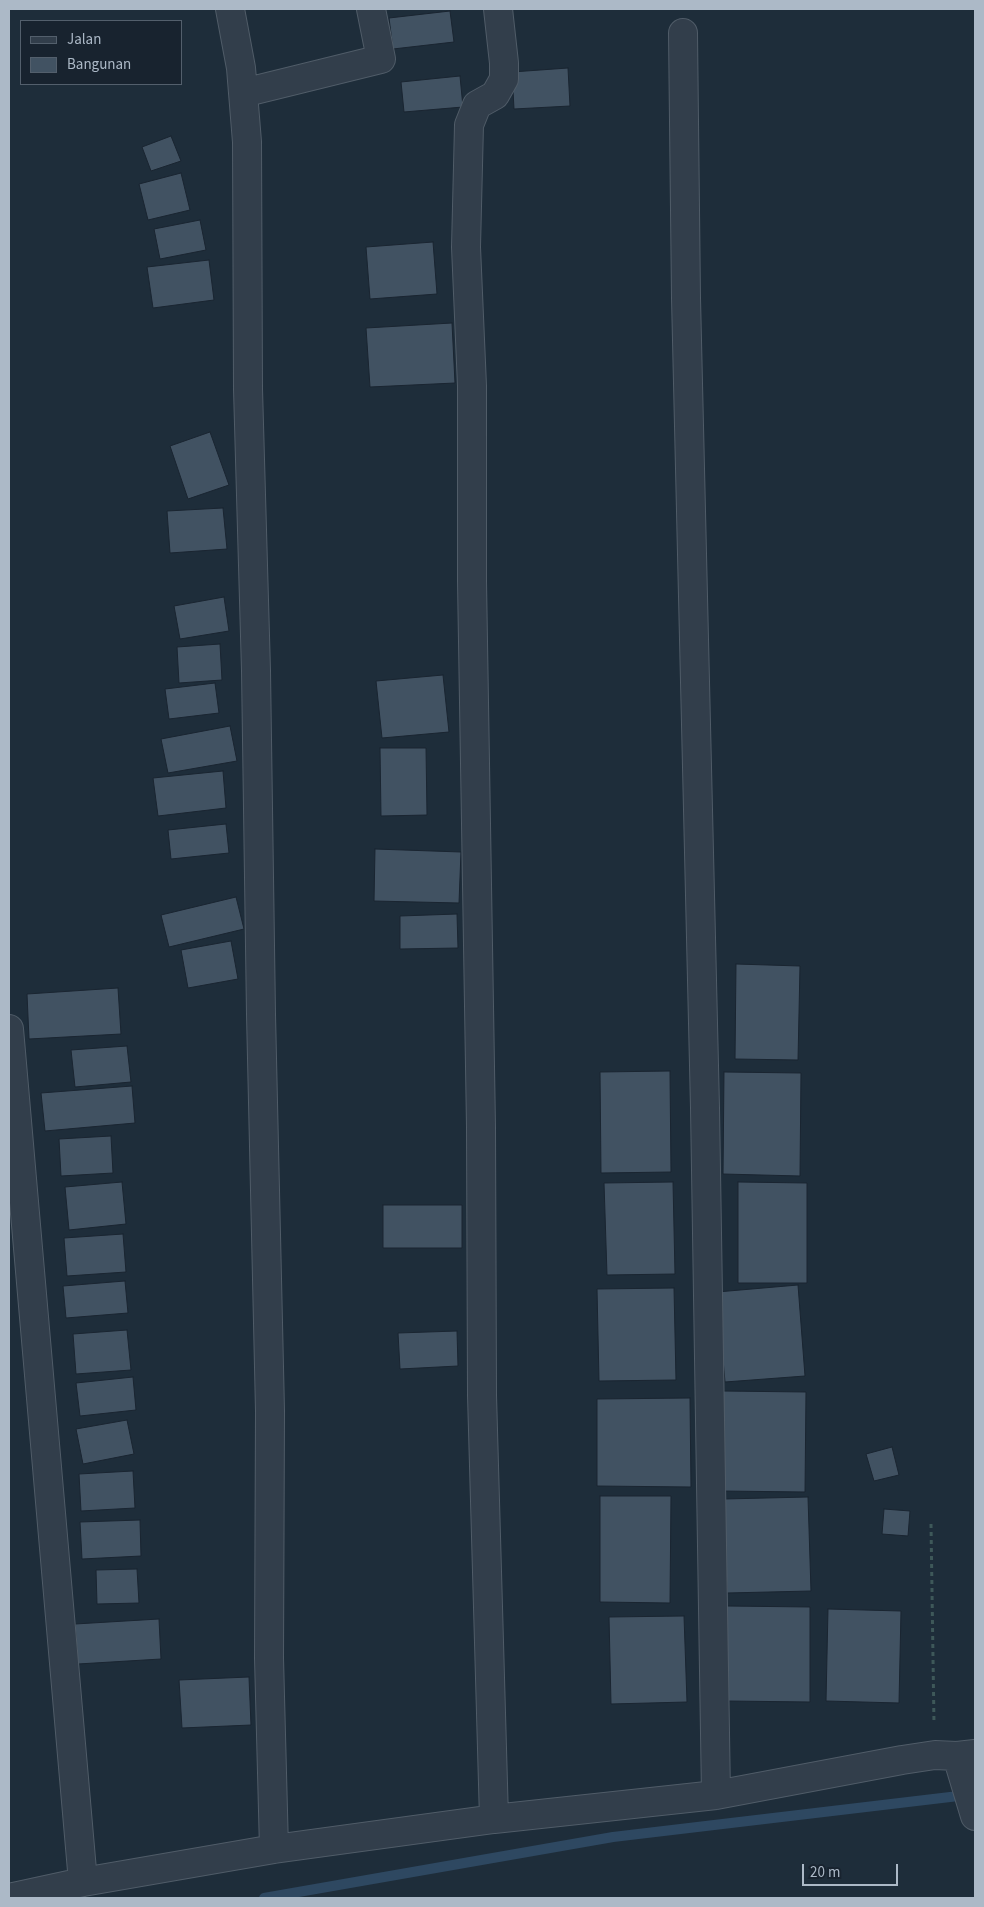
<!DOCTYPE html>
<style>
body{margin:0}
#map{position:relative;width:984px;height:1907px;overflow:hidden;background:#1e2d3a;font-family:"Source Sans 3",sans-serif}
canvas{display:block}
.frame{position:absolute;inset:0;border:10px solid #acb9c7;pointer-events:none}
.legend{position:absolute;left:20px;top:20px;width:162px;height:65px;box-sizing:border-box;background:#18232f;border:1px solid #535f6c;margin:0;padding:6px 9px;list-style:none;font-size:15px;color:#acb9c7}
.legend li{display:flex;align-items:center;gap:10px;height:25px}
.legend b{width:25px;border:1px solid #535f6c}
.scale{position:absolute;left:802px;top:1864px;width:96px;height:22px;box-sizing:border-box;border:2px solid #acb9c7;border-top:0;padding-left:6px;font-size:15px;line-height:18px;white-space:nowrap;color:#acb9c7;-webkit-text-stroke:4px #18232f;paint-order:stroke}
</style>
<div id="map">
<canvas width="984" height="1907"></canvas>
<div class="frame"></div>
<ul class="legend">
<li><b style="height:6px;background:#323e4b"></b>Jalan</li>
<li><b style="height:14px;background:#415262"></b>Bangunan</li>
</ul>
<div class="scale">20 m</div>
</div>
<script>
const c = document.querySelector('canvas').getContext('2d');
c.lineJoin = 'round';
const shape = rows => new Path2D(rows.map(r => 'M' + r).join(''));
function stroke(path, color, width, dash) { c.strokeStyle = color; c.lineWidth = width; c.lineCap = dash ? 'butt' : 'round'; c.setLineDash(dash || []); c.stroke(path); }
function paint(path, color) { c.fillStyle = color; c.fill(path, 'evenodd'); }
stroke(shape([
 [264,1898,613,1837,967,1795]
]), '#2e4861', 10);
const building = shape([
 [450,11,454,42,393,49,389,18,450,11],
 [568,68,570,106,514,109,512,72,568,68],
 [460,76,463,107,404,112,401,82,460,76],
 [171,136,181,161,151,171,142,147,171,136],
 [181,173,190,210,148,220,139,184,181,173],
 [200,220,206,250,160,259,154,229,200,220],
 [433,242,437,294,370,299,366,247,433,242],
 [209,260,214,300,153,308,147,267,209,260],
 [452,323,455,383,370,387,366,328,452,323],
 [210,432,229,485,188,499,170,446,210,432],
 [223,508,227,549,170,553,167,511,223,508],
 [224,597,229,631,180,639,174,606,224,597],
 [220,644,222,680,179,683,177,647,220,644],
 [443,675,449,732,382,738,376,681,443,675],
 [215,683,219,713,169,719,165,689,215,683],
 [230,726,237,761,168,773,161,739,230,726],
 [380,748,426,748,427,815,381,816,380,748],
 [223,771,226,808,158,816,153,778,223,771],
 [226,824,229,853,171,859,168,830,226,824],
 [375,849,461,852,459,903,374,901,375,849],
 [236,897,244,929,169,947,161,915,236,897],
 [457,914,458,948,400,949,400,916,457,914],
 [231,941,238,979,188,988,181,950,231,941],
 [736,964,800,966,798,1060,735,1059,736,964],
 [118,988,121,1034,29,1039,27,994,118,988],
 [127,1046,131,1082,75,1087,71,1050,127,1046],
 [670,1071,671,1172,601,1173,600,1072,670,1071],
 [724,1072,801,1073,800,1176,723,1174,724,1072],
 [132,1086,135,1123,45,1131,41,1093,132,1086],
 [111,1136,113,1173,61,1176,59,1139,111,1136],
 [122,1182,126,1224,69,1230,65,1187,122,1182],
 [673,1182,675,1274,607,1275,604,1183,673,1182],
 [738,1182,807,1183,807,1283,738,1283,738,1182],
 [383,1205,462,1205,462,1248,383,1248,383,1205],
 [123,1234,126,1272,67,1276,64,1238,123,1234],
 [125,1281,128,1313,66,1318,63,1286,125,1281],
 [798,1285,805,1376,725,1382,717,1292,798,1285],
 [674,1288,676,1380,599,1381,597,1289,674,1288],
 [127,1330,131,1370,76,1374,73,1334,127,1330],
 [457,1331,458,1366,400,1369,398,1333,457,1331],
 [133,1377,136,1410,80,1416,76,1383,133,1377],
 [722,1391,806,1392,805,1492,721,1491,722,1391],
 [690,1398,691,1487,597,1486,597,1399,690,1398],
 [127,1420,134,1454,83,1464,76,1429,127,1420],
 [892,1447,899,1475,874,1481,866,1454,892,1447],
 [133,1471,135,1508,81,1511,79,1474,133,1471],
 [600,1496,671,1496,670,1603,600,1602,600,1496],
 [808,1497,811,1591,727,1593,724,1499,808,1497],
 [884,1509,910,1511,908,1536,882,1534,884,1509],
 [140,1520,141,1556,82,1559,80,1522,140,1520],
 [137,1569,139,1603,97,1604,96,1570,137,1569],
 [727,1606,810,1607,810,1702,727,1701,727,1606],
 [828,1609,901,1611,899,1703,826,1701,828,1609],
 [684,1616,687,1702,611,1704,609,1617,684,1616],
 [159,1619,161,1659,78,1664,75,1624,159,1619],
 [249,1677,251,1725,182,1728,179,1680,249,1677]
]);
paint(building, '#415262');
stroke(building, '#1a2531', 1);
const minor = shape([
 [230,9,241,68,247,142,248,389,256,671,261,1014,270,1411,269,1658,274,1849],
 [683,33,686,298,705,1108,716,1795],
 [243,93,381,59,371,9],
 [9,1029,83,1882],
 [957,1756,975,1816],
 [494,1819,482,1395,481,1127,472,581,472,386,466,247,469,125,477,105,495,95,504,79,504,63,498,9],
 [9,1898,83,1882,274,1849,494,1819,716,1795,902,1760,935,1755,957,1756,975,1754]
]);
stroke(minor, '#505c68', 30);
stroke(shape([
 [931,1524,934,1724]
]), '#3e5859', 3, [4, 4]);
stroke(minor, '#323e4b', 28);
</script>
